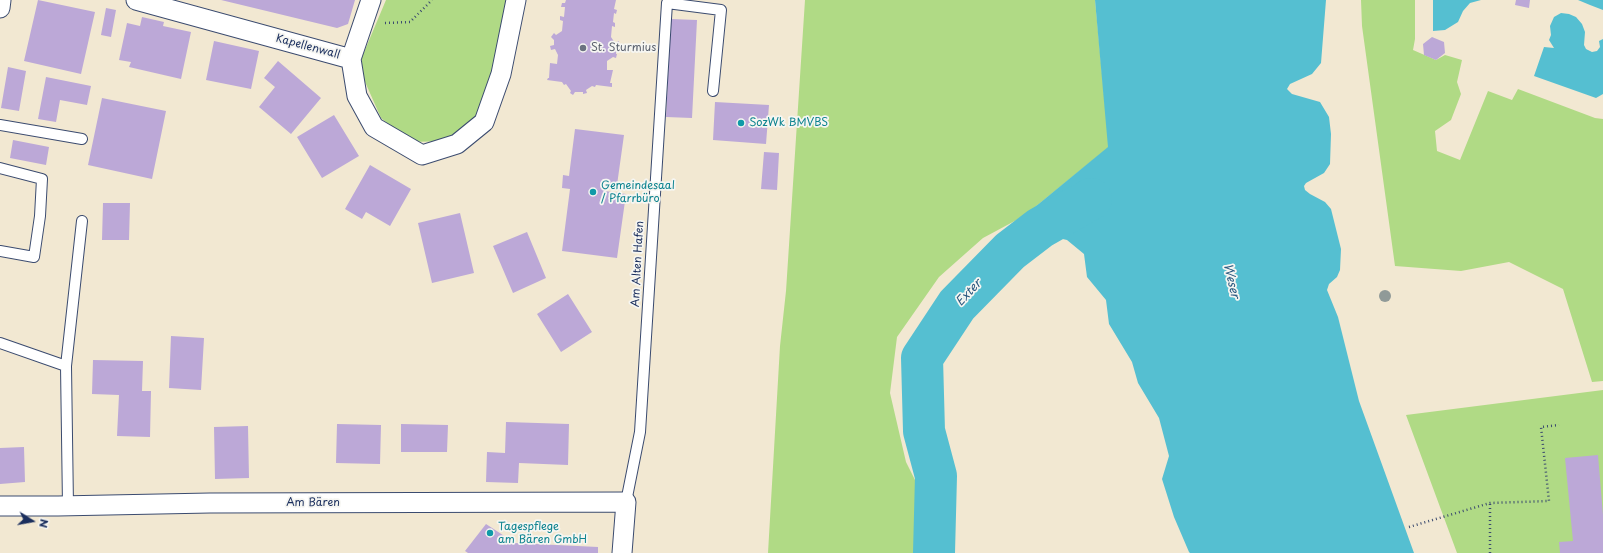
<!DOCTYPE html>
<meta charset="utf-8">
<style>
body{margin:0}
#map{position:relative;width:1603px;height:553px;overflow:hidden;background:#f2e8d2;font-family:"Playpen Sans",sans-serif}
canvas{display:block}
.north{position:absolute;left:12px;top:501px;width:40px;height:40px;-webkit-text-stroke:3px #f6f6f2;paint-order:stroke;rotate:101deg;font-size:11px;font-weight:700;line-height:16px;text-align:center;color:#1b2f5e}
.north::after{content:'';display:block;margin:auto;width:14px;height:18px;background:#1b2f5e;clip-path:polygon(50% 0,100% 100%,50% 72%,0 100%)}
</style>
<div id="map">
<canvas width="1603" height="553"></canvas>
<div class="north">N</div>
</div>
<script>
const c = document.querySelector('canvas').getContext('2d');
c.lineJoin = 'round';
function paint(path, color) { c.fillStyle = color; c.fill(path, 'evenodd'); }
const shape = rows => new Path2D(rows.map(r => 'M' + r).join(''));
function stroke(path, color, width, dash) { c.strokeStyle = color; c.lineWidth = width; c.lineCap = dash ? 'butt' : 'round'; c.setLineDash(dash || []); c.stroke(path); }
function drawText(font, color, halo, rows, align = 'center') {
  c.font = font + ' "Playpen Sans",sans-serif'; c.lineWidth = 3.5; c.setLineDash([]); c.textBaseline = 'middle'; c.strokeStyle = halo; c.fillStyle = color; for (const [text, x, y, turn = 0] of rows) {
    c.save(); c.translate(x, y); c.rotate((+turn || 0) * Math.PI / 180); c.textAlign = isNaN(turn) ? turn : align; if (halo) c.strokeText(text, 0, 0); c.fillText(text, 0, 0); c.restore();
  }
}
paint(shape([
 [386,0,513,0,479,120,448,141,410,142,381,118,362,75,362,57],
 [805,0,1095,0,1109,147,1024,216,983,238,939,277,897,337,890,393,906,462,923,496,915,553,768,553,780,346,786,291],
 [1361,0,1415,0,1415,39,1413,50,1436,60,1445,55,1462,60,1457,82,1461,94,1451,120,1435,131,1437,151,1460,160,1488,91,1512,100,1518,89,1595,118,1603,119,1603,381,1592,382,1563,289,1509,262,1461,271,1395,266,1362,26],
 [1603,390,1603,553,1457,553,1406,415]
]), '#b0da85');
paint(shape([
 [1095,0,1326,0,1321,63,1312,74,1290,84,1287,89,1292,94,1320,102,1329,117,1331,134,1330,164,1324,173,1306,183,1304,186,1305,190,1310,194,1325,202,1331,209,1341,249,1340,270,1337,277,1329,284,1327,290,1338,317,1359,401,1414,553,1190,553,1189,552,1174,517,1162,479,1169,456,1159,418,1138,383,1132,362,1109,324,1106,300,1087,277,1084,254,1067,240,1054,237,1024,216,1108,147],
 [1433,0,1481,0,1470,3,1463,11,1458,22,1445,30,1433,31],
 [1578,0,1603,0,1603,10,1590,5],
 [1561,13,1569,14,1576,17,1582,24,1585,32,1584,45,1586,49,1592,52,1597,51,1600,47,1599,41,1603,39,1603,94,1596,98,1534,76,1544,47,1554,48,1549,40,1551,35,1550,26,1554,17]
]), '#55bfd1');
stroke(shape([
 [934,553,936,476,924,431,922,358,957,305,1010,251,1040,228,1091,199]
]), '#55bfd1', 42);
paint(shape([
 [38,0,95,12,81,74,24,61],
 [221,0,355,0,348,24,337,28],
 [566,0,616,0,614,9,617,10,616,14,614,13,613,22,615,23,615,27,612,26,611,37,615,43,619,41,619,45,617,45,616,54,617,54,616,58,613,57,607,61,607,70,613,70,610,83,612,83,612,87,596,85,595,87,592,86,586,90,587,93,583,94,583,92,575,92,573,95,570,93,571,91,566,84,564,85,562,82,547,80,548,78,549,78,550,63,557,64,558,55,555,49,551,50,550,46,554,45,554,40,551,37,554,33,556,35,562,31,563,21,560,20,560,16,564,17,565,7,561,7,562,3,565,3],
 [1516,0,1530,0,1529,8,1515,5],
 [106,8,116,10,111,37,101,35],
 [142,17,164,22,163,26,191,32,181,79,129,67,131,62,119,60,127,23,140,26],
 [671,19,697,20,692,118,666,117],
 [1432,37,1444,42,1445,53,1436,60,1424,55,1423,44],
 [214,41,259,51,251,89,206,80],
 [278,61,321,98,291,134,259,107,275,87,264,78],
 [8,67,26,71,19,111,1,108],
 [46,77,91,86,87,105,60,100,56,122,38,119],
 [102,98,166,111,152,179,88,165],
 [715,102,769,105,766,144,713,140],
 [334,115,359,156,322,178,297,137],
 [575,129,624,135,617,185,606,184,605,191,626,194,617,258,562,251,570,189,562,188,563,175,569,176],
 [13,140,49,147,46,165,10,158],
 [764,152,779,153,777,190,761,189],
 [370,165,411,189,390,226,366,212,362,219,345,209],
 [103,203,130,203,129,240,102,240],
 [460,213,474,273,432,283,418,223],
 [527,232,546,278,513,293,493,246],
 [568,294,592,332,561,352,537,314],
 [171,336,204,338,201,390,169,388],
 [93,360,143,361,142,391,151,391,150,437,117,436,119,395,92,394],
 [506,422,569,424,568,465,519,463,518,483,486,482,487,452,505,453],
 [337,424,381,425,380,464,336,463],
 [401,424,448,425,447,452,401,452],
 [248,426,249,478,215,479,214,427],
 [24,447,25,482,0,484,0,448],
 [1598,455,1603,515,1603,553,1560,553,1559,542,1573,541,1565,458],
 [486,524,515,543,598,547,598,553,468,553,465,551]
]), '#bca8d7');
const service = shape([
 [0,125,82,139],
 [0,168,42,179,40,216,34,257,0,251],
 [0,343,66,366],
 [626,502,640,432,667,3,721,10,713,91],
 [68,506,66,366,82,221]
]);
const minor = shape([
 [136,0,351,59],
 [371,0,351,59,357,96,374,127,422,155,457,144,484,122,501,74,516,0],
 [0,8,1,0],
 [0,506,58,506,210,503,626,502,622,553]
]);
stroke(service, '#3b4b6f', 12);
stroke(minor, '#3b4b6f', 21);
stroke(shape([
 [385,23,410,22,432,0],
 [1409,527,1490,503,1549,501,1541,427,1559,425],
 [1490,553,1490,503]
]), '#3b4b6f', 2.5, [1, 3]);
stroke(service, '#fff', 10);
stroke(minor, '#fff', 19);
c.fillStyle = '#909a98';
for (const [x, y] of [
 [1385,296]
]) { c.beginPath(); c.arc(x, y, 6, 0, 2 * Math.PI); c.fill(); }
for (const [x, y, r, color] of [
 [583,48,4,"#6b7280"],
 [741,123,4,"#0f9aa8"],
 [593,192,4,"#0f9aa8"],
 [490,533,4,"#0f9aa8"]
]) { const dot = new Path2D(); dot.arc(x, y, r, 0, 2 * Math.PI); c.fillStyle = color; c.fill(dot); stroke(dot, '#f6f6f2', 1.5); }
drawText('11px', '#1b2f5e', '#f6f6f2', [
 ["Kapellenwall",308,47,15],
 ["Am Alten Hafen",638,264,-87],
 ["Am Bären",313,503]
]);
drawText('11px', '#5b616d', '#f6f6f2', [
 ["St. Sturmius",591,48]
], 'left');
drawText('11px', '#0d838f', '#f6f6f2', [
 ["SozWk BMVBS",749,123],
 ["Gemeindesaal",601,186],
 ["/ Pfarrbüro",601,199],
 ["Tagespflege",498,527],
 ["am Bären GmbH",498,540]
], 'left');
drawText('italic 12px', '#2c5a80', '#f6f6f2', [
 ["Weser",1231,281,77],
 ["Exter",969,293,-47]
]);
</script>
